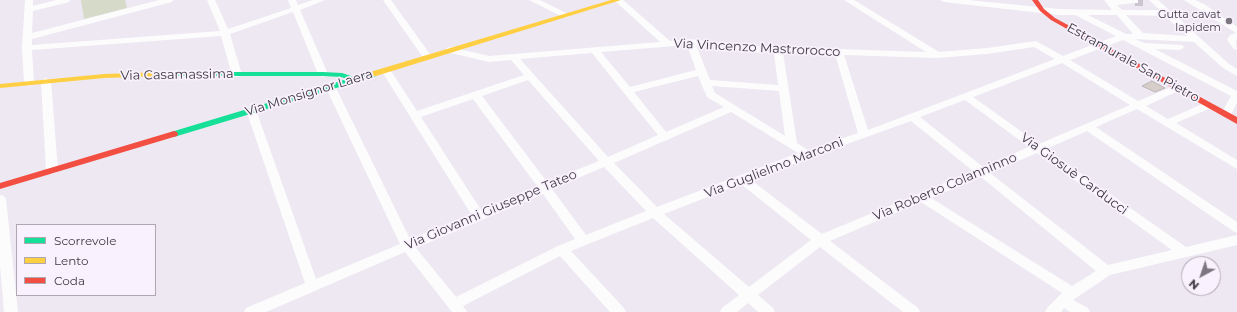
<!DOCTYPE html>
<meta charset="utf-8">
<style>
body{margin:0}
#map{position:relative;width:1237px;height:312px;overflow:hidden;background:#ede8f2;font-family:Montserrat,sans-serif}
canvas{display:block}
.legend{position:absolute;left:16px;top:224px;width:140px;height:72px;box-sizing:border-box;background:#f9f2fe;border:1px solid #afa8b3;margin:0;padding:5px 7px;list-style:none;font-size:12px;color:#3f3a42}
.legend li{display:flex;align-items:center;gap:8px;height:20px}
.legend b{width:20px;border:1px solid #afa8b3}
.north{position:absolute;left:1181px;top:256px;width:40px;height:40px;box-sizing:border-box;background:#f9f2fe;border:1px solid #afa8b3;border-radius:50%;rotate:220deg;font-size:11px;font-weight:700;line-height:16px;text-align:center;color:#3f3a42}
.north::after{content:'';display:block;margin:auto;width:14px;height:18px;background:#7c7780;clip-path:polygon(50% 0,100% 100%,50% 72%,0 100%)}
</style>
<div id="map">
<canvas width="1237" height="312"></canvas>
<ul class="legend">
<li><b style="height:5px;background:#16e098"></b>Scorrevole</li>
<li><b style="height:5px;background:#ffcf43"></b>Lento</li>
<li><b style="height:5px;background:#f24e42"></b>Coda</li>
</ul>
<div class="north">N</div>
</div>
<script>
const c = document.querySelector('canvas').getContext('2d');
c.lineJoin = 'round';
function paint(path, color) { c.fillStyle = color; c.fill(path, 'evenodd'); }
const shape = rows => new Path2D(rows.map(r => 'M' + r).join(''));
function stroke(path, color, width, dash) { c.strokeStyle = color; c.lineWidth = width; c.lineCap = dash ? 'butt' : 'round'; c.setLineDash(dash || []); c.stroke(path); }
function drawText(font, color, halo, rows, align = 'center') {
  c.font = font + ' Montserrat,sans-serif'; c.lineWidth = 3.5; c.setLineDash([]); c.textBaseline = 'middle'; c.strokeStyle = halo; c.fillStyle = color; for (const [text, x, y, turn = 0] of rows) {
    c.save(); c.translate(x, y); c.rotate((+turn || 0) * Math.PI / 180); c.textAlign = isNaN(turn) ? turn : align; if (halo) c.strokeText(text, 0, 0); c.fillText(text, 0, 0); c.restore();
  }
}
paint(shape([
 [81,0,125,0,127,8,84,19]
]), '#d5dbc8');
const building = shape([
 [1152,81,1165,88,1155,92,1142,86,1152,81]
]);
paint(building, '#d8cec9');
stroke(building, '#bab5b6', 1);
stroke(shape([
 [1135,1,1143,1]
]), '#cac5cf', 10, [10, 4.5]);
paint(shape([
 [25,0,33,0,33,6,56,0,70,0,69,2,33,11,32,33,159,0,173,0,172,2,32,39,32,45,220,31,207,0,215,0,228,29,291,8,288,0,296,0,298,5,313,0,325,0,300,10,328,74,323,77,318,74,293,12,230,34,242,75,240,77,234,77,232,75,221,36,32,50,34,83,29,86,24,83,22,48,25,0],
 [383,0,391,0,432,57,430,59,424,59,383,0],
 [529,0,540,0,570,15,569,17,563,17,529,0],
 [614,0,623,0,670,41,690,39,750,46,926,52,844,0,854,0,939,52,987,48,1036,41,1063,56,1116,36,1075,15,1059,15,944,2,940,0,968,0,1059,9,1112,10,1104,0,1138,0,1138,3,1135,3,1117,5,1122,10,1160,10,1149,0,1158,0,1229,64,1237,69,1237,76,1223,68,1194,42,1135,39,1144,43,1182,45,1184,47,1182,49,1179,50,1155,49,1237,91,1237,103,1230,116,1226,117,1221,114,1231,96,1123,40,1070,60,1138,101,1174,86,1180,86,1182,88,1180,90,1146,106,1168,119,1205,103,1213,103,1214,105,1213,107,1176,123,1237,160,1237,169,1137,109,1096,127,1237,222,1237,233,1233,231,1087,131,1046,149,1186,247,1237,235,1237,245,1110,275,1073,300,1088,308,1090,312,1070,312,1064,308,1061,312,1045,312,1047,308,1062,293,921,202,830,241,918,308,920,312,903,312,820,247,758,295,773,308,775,312,758,312,748,303,737,312,720,312,722,308,739,295,653,218,571,251,624,308,626,312,610,312,560,256,463,306,467,312,452,312,405,252,266,312,244,312,246,308,305,283,246,110,247,108,251,107,256,110,316,279,400,244,325,86,327,84,333,84,335,86,410,239,471,214,381,70,383,68,389,68,417,111,524,75,511,60,489,62,447,52,445,50,447,48,450,47,489,56,660,42,614,0],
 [1088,15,1117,15,1133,34,1126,34,1088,15],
 [1126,15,1165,16,1187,36,1143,33,1126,15],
 [687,45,696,70,630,87,601,52,687,45],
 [696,45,750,52,774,53,778,85,710,80,696,45],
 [1034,47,1055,59,868,130,844,55,937,58,987,54,1034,47],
 [592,53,624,93,658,135,608,157,520,59,592,53],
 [783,53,835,54,858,133,808,150,797,143,783,53],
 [1062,63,1130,105,1039,144,973,97,1062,63],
 [698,76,707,97,724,107,666,132,634,92,698,76],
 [528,80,599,161,547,182,482,96,528,80],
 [712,86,779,91,785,136,715,93,712,86],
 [473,99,537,186,481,210,421,117,473,99],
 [965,100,1029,147,983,167,920,117,965,100],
 [731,112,798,153,657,207,614,163,731,112],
 [911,121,973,171,822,234,751,180,811,157,911,121],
 [1037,153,1172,250,1108,265,990,173,1037,153],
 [604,167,646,211,586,235,552,189,604,167],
 [981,177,1096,271,1072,286,931,198,981,177],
 [741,184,811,240,749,287,664,214,741,184],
 [543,194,575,239,558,246,456,297,416,248,543,194],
 [1184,0,1195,0,1204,4,1237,27,1237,39,1236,40,1237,50,1234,49,1227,40,1230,35,1236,33,1184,0],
 [46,78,51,81,58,170,56,173,52,174,48,173,46,170,41,81,46,78],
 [0,195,4,196,6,199,18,312,4,312,0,265,0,195]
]), '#fcfcfd');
paint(shape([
 [160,72,323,72,342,73,354,77,373,72,377,74,376,76,174,137,171,136,170,134,171,132,347,79,341,77,323,76,160,76,159,74,160,72]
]), '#16e098');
paint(shape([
 [611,0,621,0,376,76,370,76,369,74,370,72,611,0],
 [163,72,166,72,167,74,166,76,104,78,0,88,0,84,104,74,163,72]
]), '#ffcf43');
paint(shape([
 [1032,0,1038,0,1044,9,1055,18,1237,117,1237,124,1051,20,1040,11,1032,0],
 [174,131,177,132,178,134,177,136,0,189,0,183,174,131]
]), '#f24e42');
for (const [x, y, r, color] of [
 [1229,21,4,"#7c7780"]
]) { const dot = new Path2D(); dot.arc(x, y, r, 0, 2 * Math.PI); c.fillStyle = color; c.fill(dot); stroke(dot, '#f9f2fe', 1.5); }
drawText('11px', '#3f3a42', '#f9f2fe', [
 ["Gutta cavat",1221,15],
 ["lapidem",1221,28]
], 'right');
drawText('13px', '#3f3a42', '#f9f2fe', [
 ["Via Vincenzo Mastrorocco",757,48,3],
 ["Estramurale San Pietro",1133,63,29],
 ["Via Casamassima",177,75,-1],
 ["Via Monsignor Laera",309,93,-17],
 ["Via Guglielmo Marconi",774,168,-21],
 ["Via Giosuè Carducci",1074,174,36],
 ["Via Roberto Colanninno",945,187,-23],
 ["Via Giovanni Giuseppe Tateo",491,210,-23]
]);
</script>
